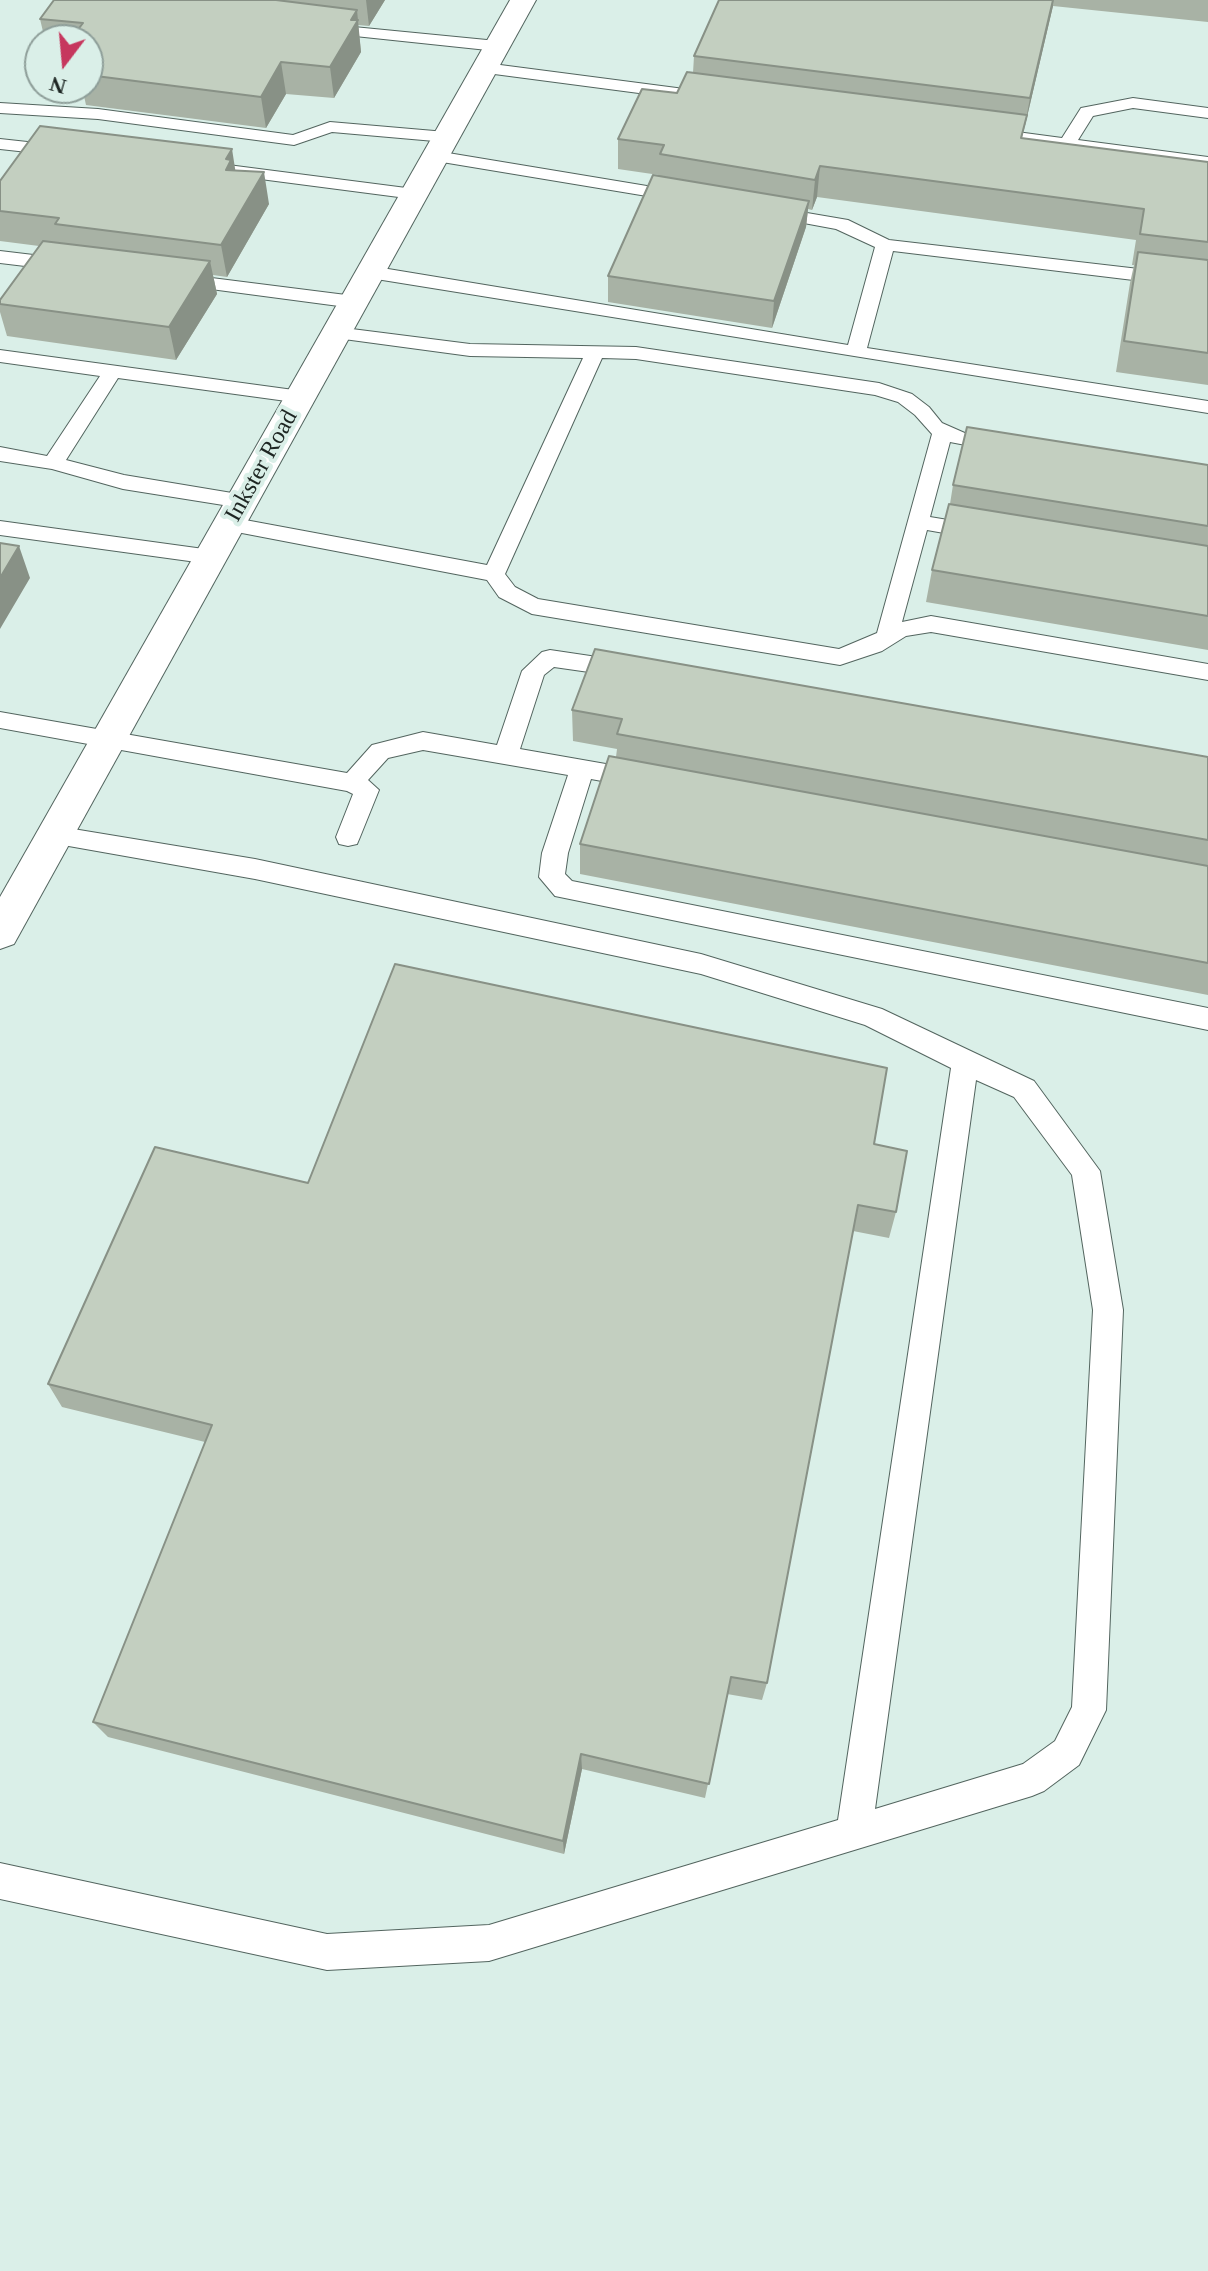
<!DOCTYPE html>
<style>
body{margin:0}
#map{position:relative;width:1208px;height:2271px;overflow:hidden;background:#daefe8;font-family:"Times New Roman",serif}
canvas{display:block}
.north{position:absolute;left:24px;top:24px;width:80px;height:80px;box-sizing:border-box;background:#daefe8;border:2px solid #8e9e99;border-radius:50%;rotate:196deg;font-size:22px;font-weight:700;line-height:32px;text-align:center;color:#1d2522}
.north::after{content:'';display:block;margin:auto;width:28px;height:36px;background:#c6375e;clip-path:polygon(50% 0,100% 100%,50% 72%,0 100%)}
</style>
<div id="map">
<canvas width="1208" height="2271"></canvas>
<div class="north">N</div>
</div>
<script>
const c = document.querySelector('canvas').getContext('2d');
c.lineJoin = 'round';
const shape = rows => new Path2D(rows.map(r => 'M' + r).join(''));
function stroke(path, color, width, dash) { c.strokeStyle = color; c.lineWidth = width; c.lineCap = dash ? 'butt' : 'round'; c.setLineDash(dash || []); c.stroke(path); }
function paint(path, color) { c.fillStyle = color; c.fill(path, 'evenodd'); }
function drawText(font, color, halo, rows, align = 'center') {
  c.font = font + ' "Times New Roman",serif'; c.lineWidth = 8; c.setLineDash([]); c.textBaseline = 'middle'; c.strokeStyle = halo; c.fillStyle = color; for (const [text, x, y, turn = 0] of rows) {
    c.save(); c.translate(x, y); c.rotate((+turn || 0) * Math.PI / 180); c.textAlign = isNaN(turn) ? turn : align; if (halo) c.strokeText(text, 0, 0); c.fillText(text, 0, 0); c.restore();
  }
}
const service = shape([
 [323,24,497,41,505,46,497,51,317,32,315,29,323,24],
 [485,63,715,93,724,98,715,103,479,72,477,68,485,63],
 [1133,98,1208,108,1208,118,1133,108,1093,116,1078,140,1208,157,1208,167,987,138,978,133,987,128,1062,138,1081,108,1133,98],
 [0,103,98,109,293,135,330,122,446,132,455,137,446,142,332,132,294,145,98,119,0,113,0,103],
 [0,139,64,146,73,151,64,156,0,149,0,139],
 [436,151,683,192,692,197,683,202,430,160,427,156,436,151],
 [228,165,414,189,423,194,414,199,222,174,219,170,228,165],
 [772,207,848,220,889,240,1208,277,1208,289,893,251,867,348,1208,401,1208,413,370,278,361,272,370,266,848,345,875,247,836,229,766,216,763,212,772,207],
 [0,251,67,259,76,265,67,271,0,263,0,251],
 [180,274,354,296,364,302,354,308,173,284,170,280,173,276,180,274],
 [336,327,470,344,636,347,879,383,912,394,929,407,942,423,967,434,1009,441,1012,446,1002,452,950,442,930,517,978,525,986,527,989,532,986,537,978,539,927,530,902,622,931,616,1208,664,1208,680,931,632,906,636,882,651,840,665,532,614,499,597,487,580,221,529,218,524,221,519,229,517,487,565,583,358,470,356,329,337,326,333,336,327],
 [602,358,636,359,875,395,898,402,915,415,932,434,877,633,839,649,538,599,515,587,505,574,602,358],
 [0,350,301,391,311,397,301,403,118,378,66,460,124,475,250,496,253,501,242,508,123,489,52,469,0,461,0,447,47,456,100,376,0,362,0,350],
 [0,521,211,550,219,552,222,557,219,562,211,564,0,535,0,521],
 [550,650,624,661,632,663,636,669,632,675,624,677,554,667,544,675,520,749,640,770,649,773,652,779,649,785,640,788,591,779,568,853,565,874,572,881,1208,1008,1208,1030,555,896,539,877,542,853,568,775,423,750,388,758,368,780,379,790,360,837,357,844,348,846,339,844,336,837,353,794,347,791,0,728,0,712,347,773,372,745,423,732,497,745,522,671,542,652,550,650],
 [55,826,255,859,701,954,882,1009,1034,1081,1100,1171,1123,1310,1106,1710,1079,1765,1044,1791,1032,1796,489,1961,327,1970,0,1899,0,1863,327,1934,489,1925,838,1820,951,1068,865,1025,701,974,255,879,46,842,43,835,46,828,55,826],
 [976,1080,1014,1097,1072,1175,1093,1310,1072,1707,1055,1741,1023,1764,875,1809,976,1080]
]);
const secondary = shape([
 [510,0,536,0,14,944,0,949,0,897,510,0]
]);
stroke(service, '#53655f', 2);
stroke(secondary, '#53655f', 2);
paint(service, '#fff');
paint(secondary, '#fff');
paint(shape([
 [54,0,385,0,369,26,358,25,361,52,334,98,286,94,266,128,86,105,84,96,61,93,59,88,88,88,88,40,45,40,40,19],
 [719,0,1208,0,1208,22,1053,6,1022,138,1208,162,1208,385,1116,372,1130,283,1134,265,1132,265,1136,240,817,197,812,210,808,209,806,227,772,328,608,302,608,276,659,175,618,169,618,139,677,93,693,73,694,56],
 [235,171,269,204,227,277,213,275,217,294,176,360,7,336,0,312,0,300,39,246,0,241,0,181],
 [1208,465,1208,650,926,602,932,570,950,504,953,485],
 [572,710,1208,757,1208,995,580,874,580,844,616,757,617,749,573,741],
 [874,1144,896,1212,889,1238,853,1231,767,1683,762,1700,727,1694,705,1798,582,1769,564,1854,108,1737,93,1722,205,1442,62,1407,48,1384,308,1183]
]), '#a8b2a5');
paint(shape([
 [366,0,385,0,369,26],
 [1053,0,1053,6,1024,130,1030,98],
 [357,10,361,52,334,98,330,67,351,20],
 [281,62,286,94,266,128,261,97],
 [232,149,237,181,226,170,226,159],
 [820,166,817,197,812,210,815,180],
 [264,172,269,204,227,277,221,245],
 [809,201,806,227,772,328,774,301],
 [210,261,217,294,176,360,169,327],
 [19,546,30,578,0,629,0,578],
 [581,1754,582,1769,564,1854,563,1841]
]), '#889186');
const building = shape([
 [54,0,276,0,357,10,351,20,358,20,330,67,281,62,261,97,88,75,88,40,70,40,83,23,40,19,54,0],
 [719,0,1053,0,1030,98,694,56,719,0],
 [687,72,1027,115,1021,138,1208,162,1208,242,1140,234,1144,209,820,166,815,180,660,154,664,145,618,139,642,89,677,93,687,72],
 [40,126,232,149,226,159,231,160,226,170,264,172,221,245,55,224,59,218,0,211,0,181,40,126],
 [653,175,809,201,774,301,608,276,653,175],
 [43,241,210,261,169,327,0,304,0,300,43,241],
 [1138,252,1208,260,1208,353,1124,341,1138,252],
 [967,427,1208,465,1208,526,953,485,967,427],
 [949,504,1208,546,1208,616,932,570,949,504],
 [0,543,19,546,0,578,0,543],
 [595,649,1208,757,1208,840,617,734,622,719,572,710,595,649],
 [609,756,1208,866,1208,963,580,844,609,756],
 [395,964,887,1068,874,1144,907,1151,896,1212,858,1205,767,1683,731,1677,709,1784,581,1754,563,1841,93,1722,212,1425,48,1384,155,1147,308,1183,395,964]
]);
paint(building, '#c3cfc0');
stroke(building, '#889186', 2);
drawText('24px', '#1d2522', '#daefe8', [
 ["Inkster Road",262,466,-61]
]);
</script>
